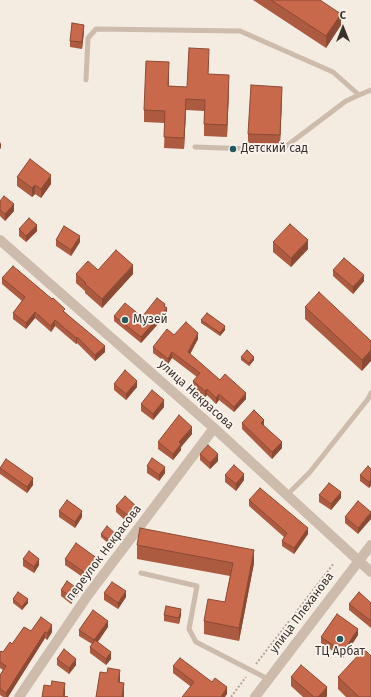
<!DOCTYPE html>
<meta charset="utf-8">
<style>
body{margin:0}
#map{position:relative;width:371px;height:697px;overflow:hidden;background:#f4ebe1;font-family:"Fira Sans",sans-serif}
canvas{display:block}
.north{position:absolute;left:323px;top:8px;width:40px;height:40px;-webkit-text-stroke:3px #fbf5ee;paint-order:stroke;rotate:0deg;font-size:11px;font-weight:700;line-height:16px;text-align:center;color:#3b302b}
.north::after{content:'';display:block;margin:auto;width:14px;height:18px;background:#3b302b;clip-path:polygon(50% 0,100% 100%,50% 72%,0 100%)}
</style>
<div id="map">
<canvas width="371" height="697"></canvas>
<div class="north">С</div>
</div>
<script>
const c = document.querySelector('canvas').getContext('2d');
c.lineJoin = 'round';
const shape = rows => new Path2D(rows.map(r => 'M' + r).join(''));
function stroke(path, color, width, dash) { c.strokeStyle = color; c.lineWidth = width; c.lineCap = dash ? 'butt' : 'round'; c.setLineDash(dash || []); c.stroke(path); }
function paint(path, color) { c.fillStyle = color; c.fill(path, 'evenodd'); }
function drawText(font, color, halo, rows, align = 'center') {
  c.font = font + ' "Fira Sans",sans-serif'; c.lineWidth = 3.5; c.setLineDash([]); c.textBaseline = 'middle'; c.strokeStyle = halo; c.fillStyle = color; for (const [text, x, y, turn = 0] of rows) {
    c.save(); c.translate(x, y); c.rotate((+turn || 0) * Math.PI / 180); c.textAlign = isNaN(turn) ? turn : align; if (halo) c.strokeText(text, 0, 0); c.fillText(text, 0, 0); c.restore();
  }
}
stroke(shape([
 [256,664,334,563],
 [231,697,246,677]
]), '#b9a596', 2, [2, 2]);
stroke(shape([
 [86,80,88,38,96,29,240,31,333,72,359,95,371,90],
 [195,147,281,150,346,101,359,95],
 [287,495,310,472,368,399,371,393],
 [141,573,197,586,189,629,196,642,268,679]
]), '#cdbbac', 5);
stroke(shape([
 [19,697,88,595,214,428],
 [255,697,371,545]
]), '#cdbbac', 10);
stroke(shape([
 [0,240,214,428,371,572]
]), '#cdbbac', 10);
paint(shape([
 [253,0,320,0,341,25,326,48],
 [84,31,82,49,70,47,70,41],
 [209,61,208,74,229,87,227,137,204,136,204,111,186,110,184,149,164,148,165,123,144,122,144,110,169,73,169,86,187,87],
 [282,96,280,144,248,143,248,134],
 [17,177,51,184,41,198,35,194,32,197,17,186],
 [0,201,14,211,5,221,0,216],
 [19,229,37,231,26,242,19,236],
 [56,240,80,242,71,256,56,246],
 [273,242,308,249,291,267,273,252],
 [98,270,133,274,102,308,85,293,85,291,76,283,76,274],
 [333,270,364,281,353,294,333,276],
 [2,278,65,312,105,352,95,361,77,343,76,344,55,326,51,332,35,318,26,329,13,319,13,313,22,301,2,284],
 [165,307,167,314,141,343,114,321,114,316,142,317],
 [305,307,371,341,362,371,305,319],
 [201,320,225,330,220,336,201,323],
 [174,335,198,339,190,354,220,380,246,399,234,412,219,400,216,404,207,395,205,397,193,387,193,381,197,377,172,358,168,364,153,353,153,347],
 [241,357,254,360,249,366,241,360],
 [114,384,137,387,126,400,114,390],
 [141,404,164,407,153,420,141,411],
 [242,423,264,426,282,448,272,459,242,429],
 [192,434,181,447,181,450,173,460,158,449,158,442],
 [200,454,218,461,210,469,200,460],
 [147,466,165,473,159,481,147,473],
 [0,467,33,485,27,493,0,474],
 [371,469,369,488,360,481,360,475],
 [225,475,244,480,236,491,225,482],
 [319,495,341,498,331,510,319,502],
 [249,500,308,534,294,554,282,546,282,541,284,537,249,506],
 [358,501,358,534,345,523,345,517],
 [116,506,136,512,127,522,116,512],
 [59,511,82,517,75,528,59,517],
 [101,534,117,538,111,546,101,537],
 [137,545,254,563,239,641,204,634,204,621,225,602,230,576,137,559],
 [23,559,39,565,34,573,23,566],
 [65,559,98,565,87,580,65,565],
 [61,590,78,595,71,604,61,596],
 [104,593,126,597,118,609,104,600],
 [13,599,28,603,22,610,13,603],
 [371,603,371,628,349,610,349,604],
 [164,615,181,615,179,624,164,621],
 [108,627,98,642,111,659,106,665,90,653,90,647,92,644,79,636,79,630],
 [31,631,52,632,47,640,45,638,8,697,3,697,0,695,0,675,3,670,0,668,0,652,3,652,12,644],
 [358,635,343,658,321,643,321,637],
 [57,659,76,665,69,674,57,665],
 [173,666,227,694,190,686,173,673],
 [291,677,327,696,326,697,303,697,291,686],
 [338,677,371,697,346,697,338,689]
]), '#ac5a40');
paint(shape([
 [341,14,341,25,326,48,326,36],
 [84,25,84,31,82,49,82,42],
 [229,75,229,87,227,137,227,125],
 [282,87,282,96,280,144,280,135],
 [186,99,186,110,184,149,184,138],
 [1,142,1,148,0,149,0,144],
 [51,175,51,184,41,198,41,189],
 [35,185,35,194,32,197,32,188],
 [14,204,14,211,5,221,5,214],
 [37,225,37,231,26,242,26,236],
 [80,236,80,242,71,256,71,250],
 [308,240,308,249,291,267,291,258],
 [133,265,133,274,102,308,102,299],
 [364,275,364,281,353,294,353,287],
 [165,304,165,310,167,308,167,314,141,343,141,337],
 [35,312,35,318,26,329,26,323],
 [55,320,55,326,51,332,51,326],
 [225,326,225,330,220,336,220,333],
 [198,333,198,339,188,358,188,352],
 [77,337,77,343,76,344,76,338],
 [105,346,105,352,95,361,95,355],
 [371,350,371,361,362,371,362,360],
 [172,352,172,358,168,364,168,359],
 [254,357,254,360,249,366,249,363],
 [137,381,137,387,126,400,126,394],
 [207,389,207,395,205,397,205,391],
 [246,393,246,399,234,412,234,407],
 [219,394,219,400,216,404,216,398],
 [164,400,164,407,153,420,153,414],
 [264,420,264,426,261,423],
 [192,427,192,434,181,447,181,450,173,460,173,454,179,442],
 [282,442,282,448,272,459,272,452],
 [218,454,218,461,210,469,210,463],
 [165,467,165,473,159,481,159,475],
 [244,474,244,480,236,491,236,484],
 [33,478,33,485,27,493,27,487],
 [371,479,371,486,369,488,369,482],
 [341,492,341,498,331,510,331,504],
 [136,506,136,512,127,522,127,515],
 [82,511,82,517,75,528,75,522],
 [371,512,371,519,358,534,358,528],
 [308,528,308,534,294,554,294,548],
 [117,535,117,538,111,546,111,542],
 [254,550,254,563,239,641,239,628],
 [39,559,39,565,34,573,34,567],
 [98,559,98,565,87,580,87,574],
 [78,589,78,595,71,604,71,597],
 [126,591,126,597,118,609,118,603],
 [28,599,28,603,22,610,22,607],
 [181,609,181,615,179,624,179,618],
 [108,621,108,627,94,646,94,640],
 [52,625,52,632,47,640,47,633],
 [358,629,358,635,343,658,343,652],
 [45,632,45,638,8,697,6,697,6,693],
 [111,652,111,659,106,665,106,659],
 [76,659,76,665,69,674,69,668],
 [120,670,120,681,118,693,118,682],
 [65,683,65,695,64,697,63,697],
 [124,683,124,697,122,697],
 [227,687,227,694,225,697,221,697],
 [327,687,327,696,326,697,318,697]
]), '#8c4a34');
const building = shape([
 [271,0,320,0,341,14,326,36,271,0],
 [72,23,84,25,82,42,70,41,72,23],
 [189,48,209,49,208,74,229,75,227,125,204,124,205,100,186,99,184,138,164,137,165,111,144,110,146,61,169,62,168,86,187,87,189,48],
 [251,85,282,87,280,135,248,134,251,85],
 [30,159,51,175,41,189,35,185,32,188,17,177,30,159],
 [4,196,14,204,5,214,0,210,0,201,4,196],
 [29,218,37,225,26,236,19,229,29,218],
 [290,224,308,240,291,258,273,242,290,224],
 [64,226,80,236,71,250,56,240,64,226],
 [116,250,133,265,102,299,85,284,86,283,76,274,88,261,98,270,116,250],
 [344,258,364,275,353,287,333,270,344,258],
 [13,266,52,299,53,298,65,309,63,311,105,346,95,355,77,337,76,338,55,320,51,326,35,312,26,323,13,313,25,297,2,278,13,266],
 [319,292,371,341,371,350,362,360,305,307,319,292],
 [157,298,165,304,164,306,167,308,141,337,114,316,125,303,142,317,157,298],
 [207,313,225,326,220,333,201,320,207,313],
 [186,322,198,333,188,352,220,380,225,374,246,393,234,407,219,394,216,398,207,389,205,391,193,381,200,373,172,352,168,359,153,347,167,329,174,335,186,322],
 [247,350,254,357,249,363,241,357,247,350],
 [125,370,137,381,126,394,114,384,125,370],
 [152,390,164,400,153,414,141,404,152,390],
 [254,410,264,420,261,423,282,442,272,452,242,423,254,410],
 [179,415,192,427,179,442,181,444,173,454,158,442,179,415],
 [208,445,218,454,210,463,200,454,208,445],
 [152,458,165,467,159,475,147,466,152,458],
 [6,459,33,478,27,487,0,468,6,459],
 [234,465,244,474,236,484,225,475,234,465],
 [368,466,371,469,371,479,369,482,360,475,368,466],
 [329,483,341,492,331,504,319,495,329,483],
 [260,488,308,528,294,548,282,541,287,533,249,500,260,488],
 [125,496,136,506,127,515,116,506,125,496],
 [67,500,82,511,75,522,59,511,67,500],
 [358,501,371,512,358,528,345,517,358,501],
 [107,526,117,535,111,542,101,534,107,526],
 [140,528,254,550,239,628,204,621,208,599,225,602,233,563,137,545,140,528],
 [76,543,98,559,87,574,65,559,76,543],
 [29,551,39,559,34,567,23,559,29,551],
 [67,581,78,589,71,597,61,590,67,581],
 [112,582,126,591,118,603,104,593,112,582],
 [18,592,28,599,22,607,13,599,18,592],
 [359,592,371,603,371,621,349,604,359,592],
 [166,606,181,609,179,618,164,615,166,606],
 [93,610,108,621,94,640,79,630,93,610],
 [337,614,358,629,343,652,321,637,337,614],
 [41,617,52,625,47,633,45,632,6,693,0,689,0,675,6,666,0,662,0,652,1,651,3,652,10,642,12,644,24,627,31,631,41,617],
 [95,640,111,652,106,659,90,647,95,640],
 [64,649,76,659,69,668,57,659,64,649],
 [364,649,371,656,371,697,359,697,338,677,364,649],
 [180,658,212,682,215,678,227,687,221,697,182,697,194,682,173,666,180,658],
 [301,665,327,687,318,697,314,697,291,677,301,665],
 [108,668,120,670,118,682,124,683,122,697,96,697,100,672,107,673,108,668],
 [52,681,65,683,63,696,68,697,42,697,44,685,51,686,52,681]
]);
paint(building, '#c8694b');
stroke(building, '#8c4a34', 1);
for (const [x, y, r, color] of [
 [233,149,4,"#1f5a5e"],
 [125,320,4,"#1f5a5e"],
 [340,639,4,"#1f5a5e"]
]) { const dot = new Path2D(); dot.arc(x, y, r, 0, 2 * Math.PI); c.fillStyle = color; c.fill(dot); stroke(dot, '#fbf5ee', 1.5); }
drawText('12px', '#3b302b', '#fbf5ee', [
 ["Детский сад",241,149],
 ["Музей",133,320],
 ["ТЦ Арбат",340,652,"center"]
], 'left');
drawText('12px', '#3b302b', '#fbf5ee', [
 ["улица Некрасова",196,395,42],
 ["переулок Некрасова",104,553,-53],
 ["улица Плеханова",302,613,-53]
]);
</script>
